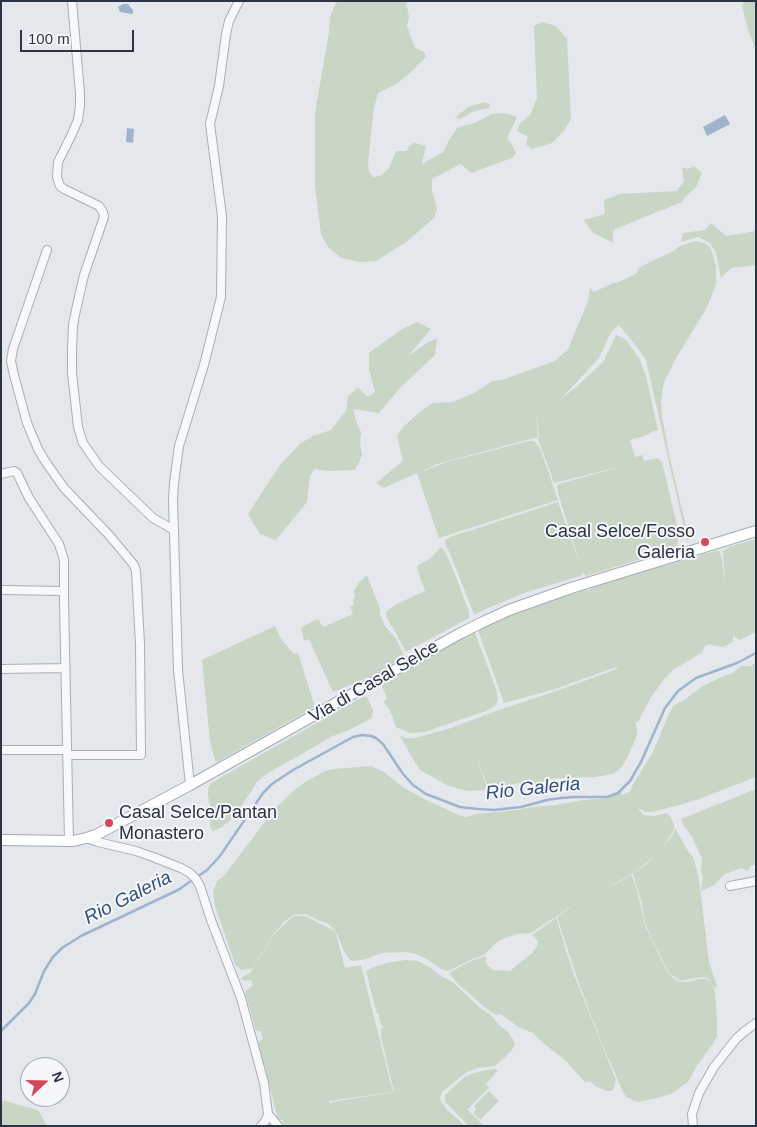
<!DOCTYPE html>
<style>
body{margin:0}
#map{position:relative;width:757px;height:1127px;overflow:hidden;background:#e4e7ec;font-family:Helvetica,sans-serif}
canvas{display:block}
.frame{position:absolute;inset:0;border:2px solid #2b3445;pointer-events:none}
.north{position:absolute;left:20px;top:1057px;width:50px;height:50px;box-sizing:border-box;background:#f4f6f9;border:1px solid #a4a8b1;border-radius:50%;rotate:69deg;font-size:14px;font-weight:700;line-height:20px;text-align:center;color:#2b3445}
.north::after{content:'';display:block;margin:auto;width:18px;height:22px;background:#d1495b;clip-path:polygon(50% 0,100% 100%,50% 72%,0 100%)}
.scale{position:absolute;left:20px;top:30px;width:114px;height:22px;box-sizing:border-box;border:2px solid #2b3445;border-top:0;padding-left:6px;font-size:15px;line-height:18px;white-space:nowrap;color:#2b3445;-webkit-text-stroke:4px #f4f6f9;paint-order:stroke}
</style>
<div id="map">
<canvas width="757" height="1127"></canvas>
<div class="frame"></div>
<div class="north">N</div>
<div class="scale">100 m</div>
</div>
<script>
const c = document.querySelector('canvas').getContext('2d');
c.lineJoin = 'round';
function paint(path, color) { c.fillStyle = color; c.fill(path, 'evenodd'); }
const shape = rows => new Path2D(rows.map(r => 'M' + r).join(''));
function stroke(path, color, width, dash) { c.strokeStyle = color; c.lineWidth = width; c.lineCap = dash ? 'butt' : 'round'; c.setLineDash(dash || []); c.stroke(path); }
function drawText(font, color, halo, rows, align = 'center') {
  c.font = font + ' Helvetica,sans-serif'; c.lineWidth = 4; c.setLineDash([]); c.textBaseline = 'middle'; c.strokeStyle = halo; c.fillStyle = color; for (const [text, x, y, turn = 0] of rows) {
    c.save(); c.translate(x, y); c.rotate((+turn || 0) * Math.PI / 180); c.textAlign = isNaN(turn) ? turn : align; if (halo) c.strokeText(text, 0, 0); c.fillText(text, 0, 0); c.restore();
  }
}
paint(shape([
 [337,1,406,1,409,17,407,26,415,48,424,52,426,57,410,73,395,85,378,93,374,107,368,163,369,172,374,177,382,175,389,168,396,151,407,151,408,147,415,143,426,146,422,164,443,152,449,140,458,127,475,123,492,114,499,113,512,115,517,117,507,138,512,145,516,153,512,158,471,173,461,164,432,179,432,191,437,209,434,218,405,243,376,261,360,262,341,258,329,248,321,235,315,185,315,113,329,32,330,17],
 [744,1,756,1,756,50,748,30,742,6],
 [542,22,556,26,567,39,571,119,564,131,552,143,532,149,526,144,528,137,517,131,520,123,530,115,537,98,534,26],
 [485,102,490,104,489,108,474,111,460,119,455,118,468,107],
 [694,166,702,173,696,187,685,197,682,202,615,229,613,233,613,243,592,232,584,220,605,214,604,200,620,194,677,191,684,181,682,167,688,169],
 [711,223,726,236,756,231,756,265,731,268,721,278,716,253,710,243,698,237,681,242,683,233,705,230],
 [695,241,705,243,710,247,712,252,716,267,716,281,715,288,705,311,676,358,666,378,663,386,661,402,662,417,669,454,689,540,687,541,646,360,637,347,619,325,611,332,599,358,561,399,575,388,603,362,616,335,623,338,627,341,640,360,646,376,658,430,650,433,648,435,630,440,635,457,642,455,644,461,658,458,662,462,679,534,677,546,673,549,660,553,586,576,583,573,580,576,527,592,488,608,476,614,474,614,451,556,446,545,445,542,446,540,450,537,558,502,580,564,558,493,557,485,562,483,627,465,554,483,538,439,539,436,536,411,538,437,437,464,418,473,447,462,528,441,533,441,536,443,540,448,558,500,439,538,417,473,384,488,376,483,403,461,397,436,403,427,421,411,433,403,453,402,474,393,492,381,502,380,555,361,568,349,588,301,590,288,594,292,613,283,617,283,637,273,638,269,642,266,675,250,680,246],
 [417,322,431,329,408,356,427,343,437,338,435,355,400,388,379,413,353,409,356,421,361,432,360,443,362,456,355,470,329,471,315,469,310,475,307,502,276,540,260,534,248,514,280,465,301,443,313,436,331,430,346,411,348,396,358,388,368,397,375,392,369,370,369,353,399,331],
 [756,539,756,632,740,640,733,636,733,641,731,643,723,647,714,646,710,644,705,646,701,653,674,669,665,678,651,697,638,722,635,722,637,728,637,736,626,760,621,768,613,774,595,777,557,778,535,784,518,783,489,790,473,749,488,790,468,791,449,786,420,770,413,759,400,736,406,738,415,738,448,729,496,711,559,690,617,669,614,660,616,667,552,690,504,703,479,633,479,630,525,609,585,590,590,590,590,587,718,550,721,555,725,583,723,551,731,546],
 [441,547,446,553,455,574,469,612,469,618,406,652,397,635,387,618,386,612,395,605,425,591,420,578,417,566,431,558],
 [367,576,378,603,380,609,380,614,385,626,396,639,405,657,371,676,334,692,332,690,309,639,304,641,301,628,303,626,318,619,323,627,353,614,350,606,354,605,353,601,355,596,354,590,359,583,365,577],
 [275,626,281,639,294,654,298,653,315,707,217,762,215,760,210,742,202,660],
 [474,630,496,689,498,699,496,705,486,711,425,732,409,733,396,727,390,710,384,702,387,698,380,682],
 [756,662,756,777,699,799,676,806,652,812,645,812,640,809,639,806,639,809,643,815,654,816,667,813,670,816,674,825,674,829,671,835,662,847,673,835,675,828,688,851,693,857,699,879,709,962,717,986,714,988,711,985,715,991,717,1021,717,1036,713,1044,698,1064,688,1082,671,1094,657,1098,638,1102,626,1097,622,1090,601,1041,578,981,557,917,578,902,531,933,517,934,505,938,497,942,484,955,470,960,451,970,447,971,441,969,425,958,416,954,405,952,381,953,366,959,354,961,350,960,344,951,335,930,327,923,320,921,306,914,293,915,284,922,275,932,252,969,241,970,235,964,214,903,213,890,218,880,223,877,274,810,291,793,305,782,325,771,334,769,371,766,384,772,404,788,426,800,461,816,466,817,476,814,517,810,531,807,556,805,584,800,607,798,621,792,622,795,630,792,632,786,653,752,666,720,673,706,683,701,701,687,719,678,733,673,741,666,751,666],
 [657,853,646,864,633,874,641,900,645,922,653,941,665,966,670,974,675,977,680,981,702,977,708,978,711,983,706,979,698,979,688,982,681,982,677,981,671,976,665,968,645,925,637,890,632,875,611,886,595,892,610,886,634,873],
 [364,696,367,697,372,708,373,711,372,718,347,731,333,736,265,775,257,782,235,816,222,827,213,831,211,829,209,815,210,805,208,796,208,788,211,783],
 [756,789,756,861,755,864,751,866,748,871,741,868,725,874,713,886,701,891,702,882,703,877,701,871,702,858,691,835,684,827,681,819],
 [293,916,305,916,335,931,345,968,361,965,393,1092,329,1101,330,1104,332,1102,394,1092,381,1037,381,1029,383,1028,388,1032,382,1026,379,1019,379,1015,376,1011,366,971,371,968,387,963,405,960,418,961,429,967,441,976,453,982,480,1008,490,1014,499,1025,508,1032,514,1041,515,1044,512,1050,505,1057,495,1066,478,1068,467,1072,442,1092,440,1099,443,1104,447,1110,459,1120,464,1126,285,1126,282,1122,284,1121,278,1119,258,1042,263,1039,261,1031,256,1031,245,992,253,985,251,980,244,981,241,978,250,973,275,933],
 [556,918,573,972,616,1080,614,1088,612,1091,607,1091,595,1086,590,1081,585,1082,565,1060,542,1042,533,1033,518,1027,501,1014,496,1015,488,1010,457,983,449,973,471,961,486,956,486,963,488,966,493,970,510,971,532,953,537,946,538,941,532,935],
 [494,1069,498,1070,486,1084,489,1088,468,1109,467,1109,484,1126,469,1126,445,1102,445,1095,463,1078,471,1074,486,1070],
 [489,1091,499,1101,480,1120,473,1113,476,1109,474,1106],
 [1,1100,38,1110,47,1126,1,1126]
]), '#c9d6c5');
paint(shape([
 [123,4,128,4,131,8,133,10,133,13,132,14,120,12,118,7],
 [725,115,730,124,707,136,703,127],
 [127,128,134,129,133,143,126,142]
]), '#9fb4cc');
stroke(shape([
 [1,1031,29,1003,35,994,44,971,53,957,62,948,81,936,178,890,207,870,220,856,263,793,272,784,293,770,353,737,362,735,371,736,376,738,383,744,403,774,413,785,426,794,460,807,478,809,494,810,521,807,547,800,561,798,575,797,607,797,618,793,630,781,641,762,665,708,678,691,696,678,737,663,756,653]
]), '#9fb4cc', 2.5);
const minor = shape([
 [72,1,80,93,80,106,78,120,71,136,58,162,57,177,60,186,64,189,99,206,103,212,104,217,84,275,76,310,73,325,72,349,72,373,78,427,83,443,99,466,153,518,174,530],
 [47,250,13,349,11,361,14,375,27,423,38,449,45,461,64,488,109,535,134,565,136,571,140,644,141,755,67,755],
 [1,474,14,471,17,473,29,498,59,544,64,560,64,601,69,841],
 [1,590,64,591],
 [1,669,65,668],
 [1,750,67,750],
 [190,785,178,670,173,500,174,483,179,446,204,365,221,297,222,216,210,124,219,86,226,34,229,21,239,1],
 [86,838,98,842,136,851,153,857,181,868,190,873,196,879,200,886,211,920,241,998,264,1083,268,1114,278,1126],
 [730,886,756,881],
 [261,1126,266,1120,268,1114],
 [693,1126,692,1114,699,1093,714,1067,736,1039,745,1031,756,1023]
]);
const major = shape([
 [1,840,73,841,86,838,96,835,190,785,459,634,483,622,509,610,571,588,756,531]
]);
stroke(minor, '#a9aeb7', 10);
stroke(major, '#a3abb8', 12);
stroke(minor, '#f7f8fa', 8);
stroke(major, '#fff', 10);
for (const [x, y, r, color] of [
 [705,542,5,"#d1495b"],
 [109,823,5,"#d1495b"]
]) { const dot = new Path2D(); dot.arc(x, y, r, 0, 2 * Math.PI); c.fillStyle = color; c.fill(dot); stroke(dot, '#f4f6f9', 2); }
drawText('18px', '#2b3445', '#f4f6f9', [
 ["Casal Selce/Fosso",695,532],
 ["Galeria",695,553],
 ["Casal Selce/Pantan",119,813,"left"],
 ["Monastero",119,834,"left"]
], 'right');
drawText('18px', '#2b3445', '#f4f6f9', [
 ["Via di Casal Selce",374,682,-30]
]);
drawText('italic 19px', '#34527a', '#f4f6f9', [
 ["Rio Galeria",533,789,-6],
 ["Rio Galeria",128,898,-27]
]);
</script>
